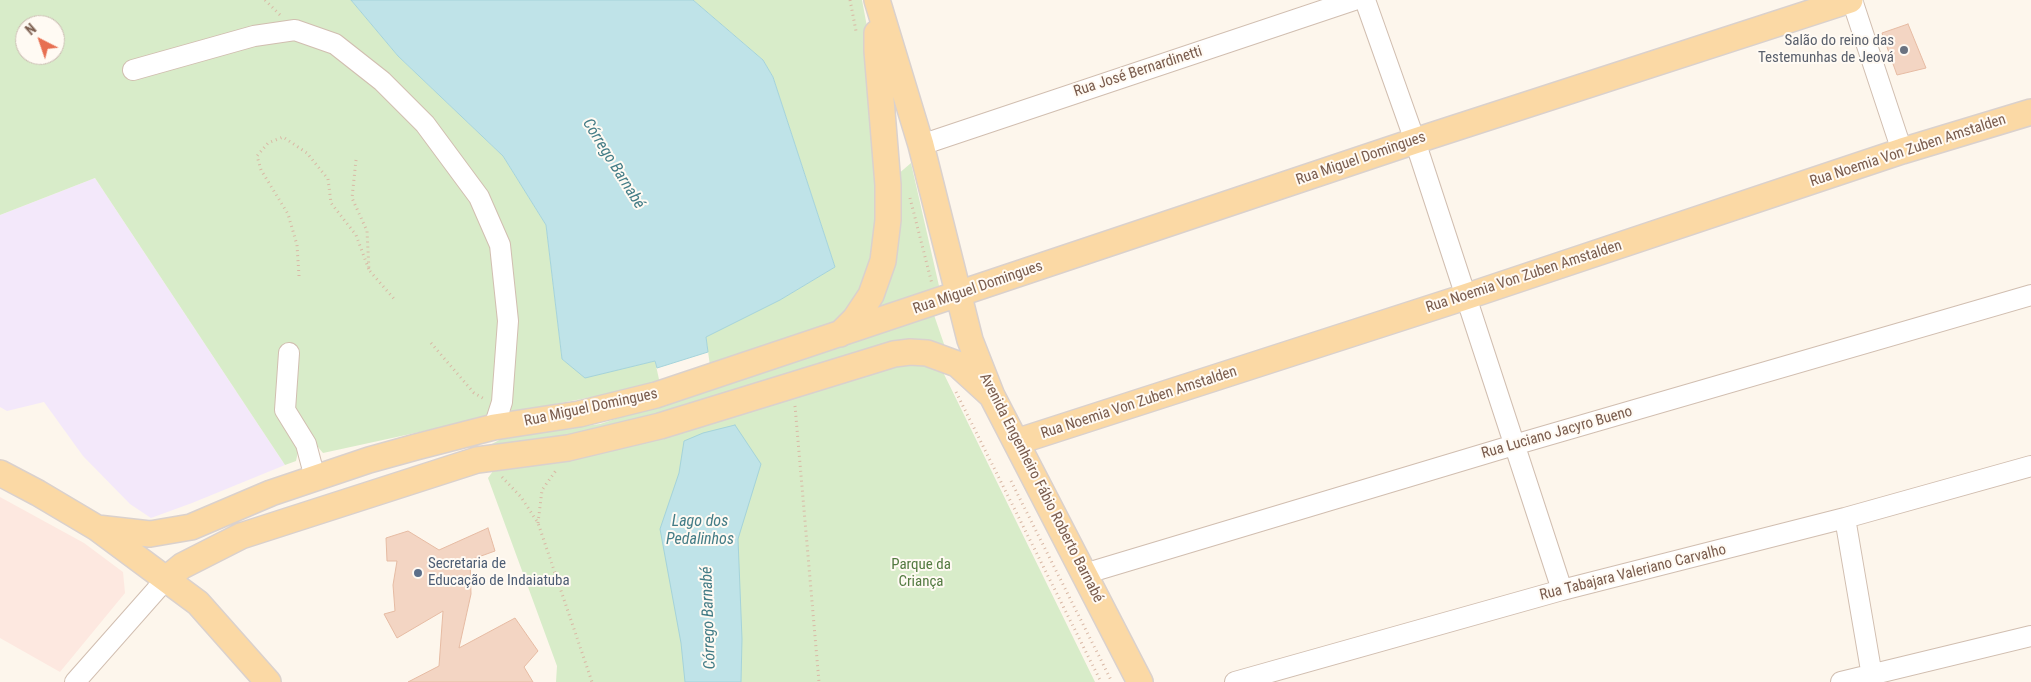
<!DOCTYPE html>
<meta charset="utf-8">
<style>
body{margin:0}
#map{position:relative;width:2031px;height:682px;overflow:hidden;background:#fdf6ec;font-family:"Roboto Condensed",sans-serif}
canvas{display:block}
.north{position:absolute;left:15px;top:15px;width:50px;height:50px;box-sizing:border-box;background:#fffaf3;border:1px solid #cabbb1;border-radius:50%;rotate:319deg;font-size:14px;font-weight:700;line-height:20px;text-align:center;color:#7a5c4d}
.north::after{content:'';display:block;margin:auto;width:18px;height:22px;background:#e76f51;clip-path:polygon(50% 0,100% 100%,50% 72%,0 100%)}
</style>
<div id="map">
<canvas width="2031" height="682"></canvas>
<div class="north">N</div>
</div>
<script>
const c = document.querySelector('canvas').getContext('2d');
c.lineJoin = 'round';
function paint(path, color) { c.fillStyle = color; c.fill(path, 'evenodd'); }
const shape = rows => new Path2D(rows.map(r => 'M' + r).join(''));
function stroke(path, color, width, dash) { c.strokeStyle = color; c.lineWidth = width; c.lineCap = dash ? 'butt' : 'round'; c.setLineDash(dash || []); c.stroke(path); }
function drawText(font, color, halo, rows, align = 'center') {
  c.font = font + ' "Roboto Condensed",sans-serif'; c.lineWidth = 4; c.setLineDash([]); c.textBaseline = 'middle'; c.strokeStyle = halo; c.fillStyle = color; for (const [text, x, y, turn = 0] of rows) {
    c.save(); c.translate(x, y); c.rotate((+turn || 0) * Math.PI / 180); c.textAlign = isNaN(turn) ? turn : align; if (halo) c.strokeText(text, 0, 0); c.fillText(text, 0, 0); c.restore();
  }
}
paint(shape([
 [0,497,84,543,123,572,125,593,60,672,0,638]
]), '#fde8e0');
paint(shape([
 [95,178,285,465,192,503,151,518,130,504,83,456,44,402,7,411,0,407,0,215]
]), '#f3e8fa');
paint(shape([
 [0,0,351,0,398,56,503,156,546,225,562,359,585,377,655,361,660,384,498,415,323,453,313,441,299,447,296,461,285,465,95,178,0,215],
 [25,25,55,25,55,55,25,55],
 [693,0,862,0,868,32,877,189,875,227,868,269,855,304,841,321,710,366,706,337,780,300,835,267,773,77,763,60],
 [911,163,939,286,879,308,897,175],
 [934,315,945,347,547,441,488,446,505,437,600,424],
 [903,361,941,368,1095,682,556,682,557,666,488,478,496,467]
]), '#d8ecc9');
const water = shape([
 [351,0,693,0,763,60,773,77,835,267,780,300,706,337,708,352,657,368,655,361,585,378,562,359,546,225,503,156,398,56,351,0],
 [735,425,761,464,738,539,742,639,741,682,685,682,681,643,660,529,679,473,684,441,703,433,735,425]
]);
paint(water, '#bfe3e8');
stroke(water, '#a5d3da', 1);
const building = shape([
 [1908,24,1926,68,1897,75,1882,33,1908,24],
 [488,528,495,551,470,560,471,594,459,648,515,618,538,651,524,667,533,682,408,682,439,666,443,611,397,638,384,614,395,611,393,585,397,561,387,561,386,538,408,531,439,550,488,528]
]);
paint(building, '#f3d5c3');
stroke(building, '#e6bba3', 1);
const minor = shape([
 [1365,0,1415,141,1562,590],
 [1852,0,1902,151],
 [133,70,254,36,295,30,335,44,382,81,425,124,479,197,500,245,508,321,502,402,494,427],
 [921,145,1354,0],
 [289,353,285,410,306,444,315,478],
 [1845,518,1873,682],
 [1084,574,1514,445,2031,295],
 [75,682,166,579],
 [1235,682,1562,590,1845,518,2031,466],
 [1841,682,2031,636]
]);
const major = shape([
 [877,0,921,145,970,340,992,396,1140,682],
 [840,334,855,319,871,295,883,261,888,220,888,185,877,51,877,33],
 [1016,442,1465,297,1902,151,2031,112],
 [0,473,38,493,97,528,198,603,268,682],
 [97,528,150,534,191,527,271,493,369,460,416,447,494,427,579,414,656,395,1415,141,1850,0],
 [166,579,182,566,241,536,477,460,568,448,660,426,894,354,910,352,927,353,957,364,992,396]
]);
stroke(minor, '#d1beb0', 22);
stroke(major, '#dad1cd', 28);
stroke(shape([
 [265,0,280,15],
 [850,0,856,31],
 [356,160,352,198,367,231,369,270,395,300],
 [910,198,932,284],
 [299,276,297,245,288,214,261,170,257,156,268,143,283,137,307,153,328,179,331,203,356,235,369,270],
 [431,343,474,393,486,400],
 [956,392,1101,682],
 [795,406,819,682],
 [502,477,521,497,538,523,592,682],
 [1011,481,1112,682],
 [538,523,542,490,557,469]
]), '#d9b8a5', 3, [1, 4]);
stroke(minor, '#fff', 20);
stroke(major, '#fbd9a5', 25);
for (const [x, y, r, color] of [
 [1904,50,5,"#6b7280"],
 [418,573,5,"#5c6f8a"]
]) { const dot = new Path2D(); dot.arc(x, y, r, 0, 2 * Math.PI); c.fillStyle = color; c.fill(dot); stroke(dot, '#fffaf3', 2); }
drawText('15px', '#5b616d', '#fffaf3', [
 ["Salão do reino das",1894,41],
 ["Testemunhas de Jeová",1894,58]
], 'right');
drawText('15px', '#7a5c4d', '#fffaf3', [
 ["Rua José Bernardinetti",1138,72,-18],
 ["Rua Noemia Von Zuben Amstalden",1908,151,-18],
 ["Rua Miguel Domingues",1361,159,-19],
 ["Rua Noemia Von Zuben Amstalden",1524,277,-18],
 ["Rua Miguel Domingues",978,288,-19],
 ["Rua Noemia Von Zuben Amstalden",1139,403,-18],
 ["Rua Miguel Domingues",591,408,-12],
 ["Rua Luciano Jacyro Bueno",1557,433,-16],
 ["Avenida Engenheiro Fábio Roberto Barnabé",1041,488,63],
 ["Rua Tabajara Valeriano Carvalho",1633,573,-14]
]);
drawText('15px', '#4e5e75', '#fffaf3', [
 ["Secretaria de",428,564],
 ["Educação de Indaiatuba",428,581]
], 'left');
drawText('15px', '#537a41', '#fffaf3', [
 ["Parque da",921,565],
 ["Criança",921,582]
]);
drawText('italic 16px', '#437c86', '#fffaf3', [
 ["Córrego Barnabé",613,164,58],
 ["Lago dos",700,522],
 ["Pedalinhos",700,540],
 ["Córrego Barnabé",709,618,-92]
]);
</script>
